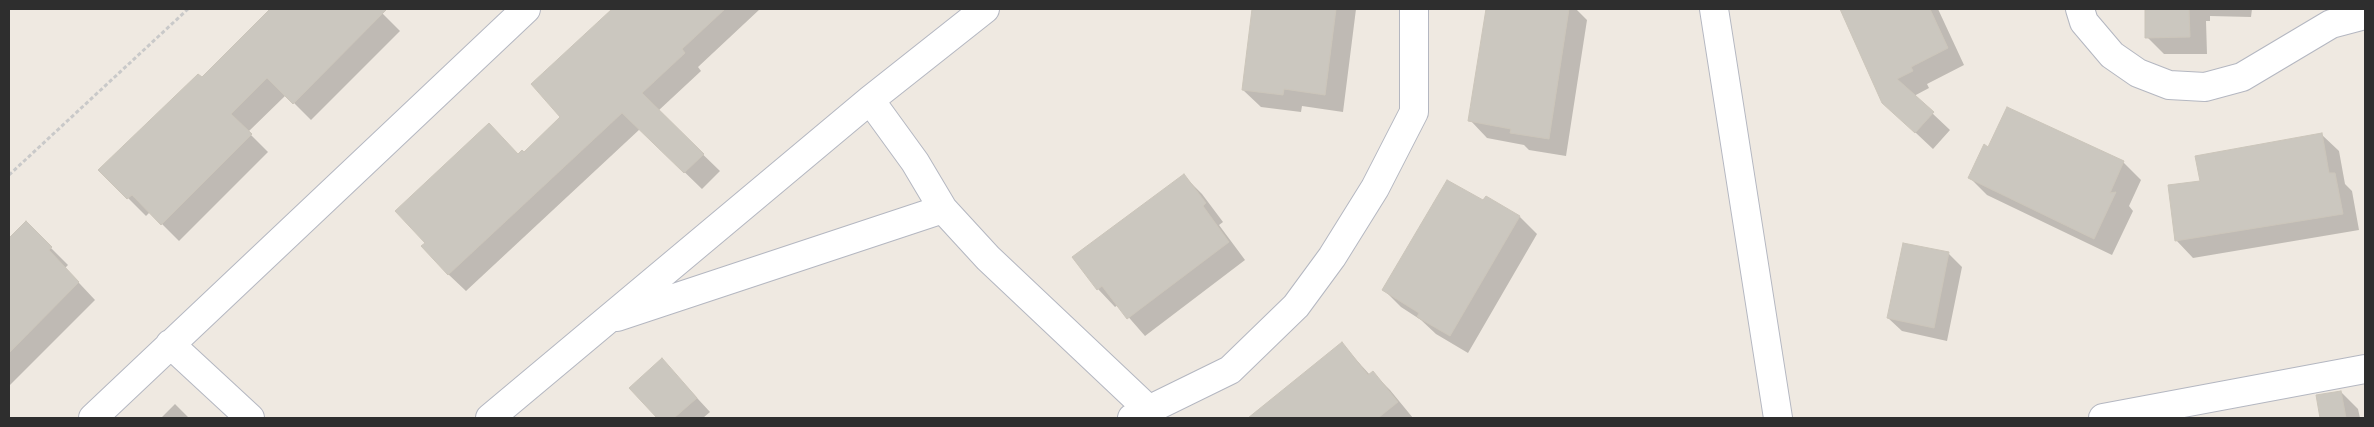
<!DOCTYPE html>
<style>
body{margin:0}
#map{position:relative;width:2374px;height:427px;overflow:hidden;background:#efe9e1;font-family:Barlow,sans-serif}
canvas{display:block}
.frame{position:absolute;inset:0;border:10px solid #2e2e2e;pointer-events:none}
</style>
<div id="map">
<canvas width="2374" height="427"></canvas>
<div class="frame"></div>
</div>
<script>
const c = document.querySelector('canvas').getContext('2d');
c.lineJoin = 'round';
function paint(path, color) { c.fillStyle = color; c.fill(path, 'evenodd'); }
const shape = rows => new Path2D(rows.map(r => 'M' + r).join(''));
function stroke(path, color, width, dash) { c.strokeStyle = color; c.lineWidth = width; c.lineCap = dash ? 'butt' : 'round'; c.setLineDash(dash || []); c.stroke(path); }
paint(shape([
 [271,9,273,11,276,9,378,9,400,31,311,120,286,95,248,132,268,152,179,241,150,212,146,216,100,170,202,79],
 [614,9,635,9,654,28,672,9,760,9,698,67,701,71,658,111,720,171,702,189,640,129,466,291,448,274,518,155,524,154,562,117,533,84],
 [1255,9,1356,9,1343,112,1302,106,1301,112,1261,107,1243,90],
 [1487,9,1576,9,1587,20,1566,156,1529,150,1524,145,1487,138,1470,120],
 [1841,9,1938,9,1964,65,1927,84,1929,88,1914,96,1950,130,1933,149,1883,102],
 [2153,9,2252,9,2251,17,2210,16,2210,21,2206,21,2207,54,2164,54,2147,37],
 [2321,134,2339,151,2345,184,2352,191,2359,230,2193,258,2176,240,2202,182],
 [1989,148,2123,162,2141,180,2129,206,2133,211,2112,255,1987,195,1970,178],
 [1184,176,1202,194,1223,222,1219,225,1245,260,1145,336,1118,305,1115,307,1098,289,1073,258],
 [1486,197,1520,217,1537,234,1468,353,1436,334,1421,320,1401,307,1383,289],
 [26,223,68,265,65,268,95,300,9,386,9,240],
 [1904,244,1949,254,1962,267,1947,341,1902,331,1888,318],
 [1342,344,1370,375,1373,373,1390,390,1413,418,1250,418],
 [675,374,710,412,703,418,658,418,631,388],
 [2341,392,2358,409,2360,418,2321,418,2317,396],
 [175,404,189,418,161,418]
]), '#0003');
const building = shape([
 [270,9,387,9,293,104,267,78,231,114,252,134,161,225,132,195,127,199,98,170,198,74,202,77,270,9],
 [612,9,725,9,682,49,685,53,642,93,704,154,684,173,622,113,448,275,421,246,425,243,395,211,489,123,518,154,522,150,524,152,560,117,531,84,612,9],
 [1252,9,1336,9,1325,95,1284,89,1283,95,1242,90,1252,9],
 [1486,9,1569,9,1549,139,1510,133,1511,129,1468,121,1486,9],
 [1840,9,1930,9,1948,48,1911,67,1913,71,1897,79,1934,112,1915,133,1882,103,1840,9],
 [2145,9,2189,9,2190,37,2145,38,2145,9],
 [2007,107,2124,161,2110,193,2116,192,2094,239,1968,178,1984,144,1988,147,2007,107],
 [2322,133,2329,173,2335,173,2343,214,2175,241,2168,185,2200,181,2195,156,2322,133],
 [1184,174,1206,203,1203,206,1229,242,1127,319,1102,286,1097,290,1072,257,1184,174],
 [1447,180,1483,200,1486,196,1520,216,1450,336,1417,317,1419,313,1382,290,1447,180],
 [26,221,52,247,49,250,79,282,9,353,9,238,26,221],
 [1903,243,1949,252,1934,328,1887,318,1903,243],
 [1342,342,1368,375,1373,371,1398,402,1378,418,1248,418,1342,342],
 [662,358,697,398,674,418,657,418,629,388,662,358],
 [2341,391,2346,418,2320,418,2316,395,2341,391]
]);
paint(building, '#cbc7bf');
stroke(building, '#cbc5ba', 1);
const minor = shape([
 [1714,9,1778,418],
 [2080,9,2084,22,2112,55,2138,73,2169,85,2205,87,2242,77,2331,24,2365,15],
 [870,100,915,162,943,209,988,258,1149,410],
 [617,317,943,209],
 [170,344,250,418],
 [93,418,526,9],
 [490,418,870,100,985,9],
 [1132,418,1230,370,1296,306,1332,257,1375,188,1414,112,1414,9],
 [2103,418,2365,369]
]);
stroke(minor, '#b4b7c1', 30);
stroke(shape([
 [9,175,188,9]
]), '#c9c9c9', 3, [4, 2.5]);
stroke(minor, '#fff', 28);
</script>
